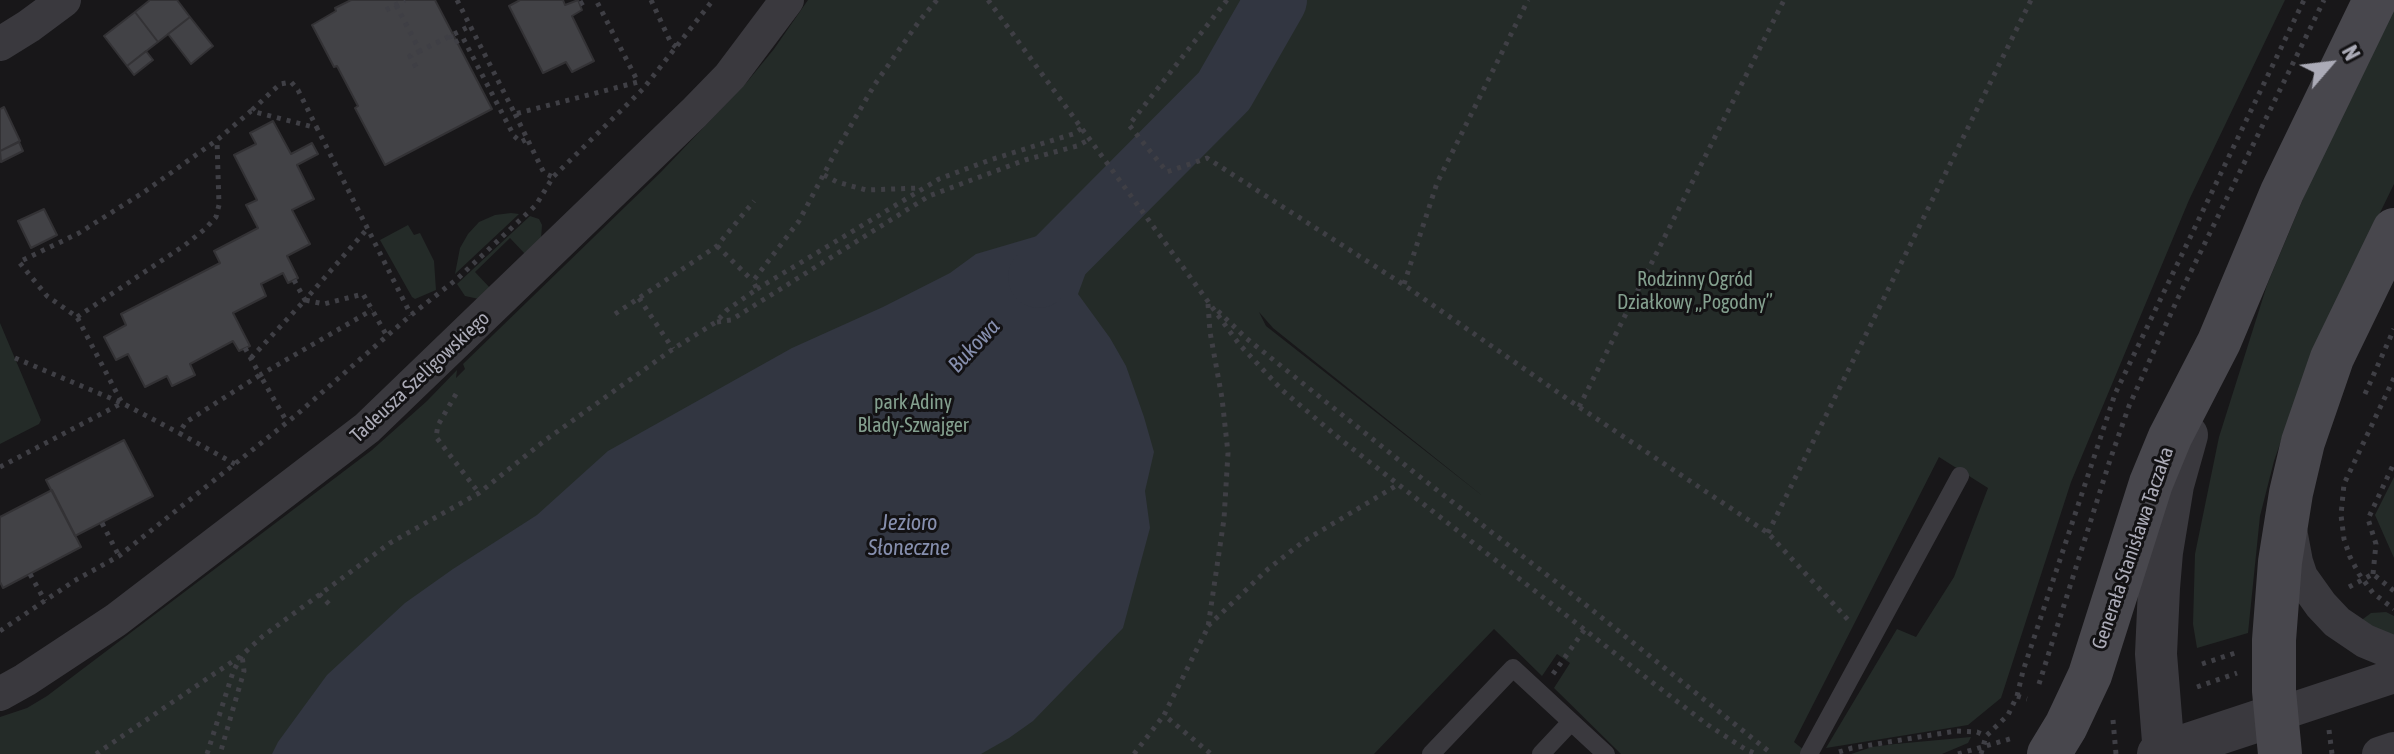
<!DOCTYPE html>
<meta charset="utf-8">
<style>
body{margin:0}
#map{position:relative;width:2394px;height:754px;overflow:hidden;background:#181719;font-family:"Asap Condensed",sans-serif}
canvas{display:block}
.north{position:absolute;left:2290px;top:24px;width:80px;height:80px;-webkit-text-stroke:6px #131214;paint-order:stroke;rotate:62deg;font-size:22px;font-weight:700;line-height:32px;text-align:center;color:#ababb7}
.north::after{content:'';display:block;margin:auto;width:28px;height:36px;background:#ababb7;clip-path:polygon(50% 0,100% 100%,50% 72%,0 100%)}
</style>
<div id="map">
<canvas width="2394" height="754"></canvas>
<div class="north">N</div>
</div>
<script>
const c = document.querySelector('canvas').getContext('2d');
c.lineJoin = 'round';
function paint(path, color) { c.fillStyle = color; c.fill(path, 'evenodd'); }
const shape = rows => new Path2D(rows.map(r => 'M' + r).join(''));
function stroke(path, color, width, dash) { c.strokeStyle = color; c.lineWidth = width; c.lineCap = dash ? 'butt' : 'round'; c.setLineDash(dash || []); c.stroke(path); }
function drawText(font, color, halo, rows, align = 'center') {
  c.font = font + ' "Asap Condensed",sans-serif'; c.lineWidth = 6; c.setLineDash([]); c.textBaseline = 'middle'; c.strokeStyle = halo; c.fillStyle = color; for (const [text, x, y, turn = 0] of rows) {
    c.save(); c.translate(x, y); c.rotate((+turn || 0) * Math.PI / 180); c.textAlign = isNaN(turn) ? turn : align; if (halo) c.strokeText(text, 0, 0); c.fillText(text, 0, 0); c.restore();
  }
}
paint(shape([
 [808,0,2285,0,2189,200,2071,482,2001,698,1968,725,1826,748,1897,629,1916,637,1954,577,1988,488,1939,457,1794,742,1809,754,1621,754,1554,688,1570,663,1557,654,1542,676,1494,629,1374,754,0,754,0,717,27,708,47,696,372,450,427,401,457,370,456,378,465,369,463,364,661,172,747,82,774,49],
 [1259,312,1273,328,1484,497,1266,326],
 [2394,6,2394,184,2311,355,2274,461,2260,516,2248,633,2197,648,2193,624,2195,554,2219,437,2267,285,2326,144],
 [511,213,519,214,455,274,460,248,468,234,479,222,495,215],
 [530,216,539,219,542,225,541,239,526,255,510,238,475,272,491,289,479,299,465,296,457,284],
 [408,225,414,235,420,233,434,261,436,290,415,299,412,297,380,240],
 [0,323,41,420,39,424,0,444],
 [2394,477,2394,558,2375,515],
 [2386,612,2394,616,2394,637,2359,622,2371,613],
 [1971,737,1968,743,1942,754,1851,754,1872,747,1895,744]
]), '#242b28');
paint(shape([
 [1094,214,1103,221,1106,227,1090,245,1085,275,1078,294,1110,338,1126,366,1144,417,1154,452,1145,491,1150,528,1123,628,1033,721,1009,738,981,754,272,754,278,742,327,675,405,603,453,569,537,515,608,451,792,348,883,307,950,273,976,254,1044,234,1063,237]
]), '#323641');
stroke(shape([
 [1039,277,1224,91,1276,0]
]), '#323641', 62);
const building = shape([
 [150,0,177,0,190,17,158,42,135,12,150,0],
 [351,0,435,0,492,109,385,165,355,108,358,106,337,66,334,67,312,25,336,11,335,8,351,0],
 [520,0,563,0,565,5,578,0,582,10,572,16,594,61,572,72,566,62,543,73,509,6,520,0],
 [135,12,158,42,127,66,104,36,135,12],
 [190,17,213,46,191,64,168,34,190,17],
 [146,51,153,60,134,75,127,66,146,51],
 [4,107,20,141,0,151,0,109,4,107],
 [273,121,291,154,312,143,318,154,297,165,314,199,292,210,310,244,287,256,298,278,288,283,283,273,261,284,266,296,233,313,250,346,239,351,233,341,190,364,195,375,172,386,167,376,145,387,128,354,116,360,104,337,126,325,121,314,220,263,214,251,258,228,246,205,257,200,234,155,256,144,250,133,273,121],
 [19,142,23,151,1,162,0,151,19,142],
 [44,209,57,235,31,248,18,221,44,209],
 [124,440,153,496,75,536,46,480,124,440],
 [52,490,81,547,3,588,0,582,0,517,52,490]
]);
paint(building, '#424246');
stroke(building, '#333235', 2);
stroke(shape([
 [457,0,515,114,638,82,596,0],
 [651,0,671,43,676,47],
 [988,0,1239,344,1282,390,1340,439,1653,683,1708,725,1745,749,1756,754],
 [1227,0,1129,125,1167,172,1207,158,1404,285,1579,407,1768,533,1851,623],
 [580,4,587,0],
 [396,5,420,51,470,26],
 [386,10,405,0],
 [450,35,454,43,463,38,514,136,521,142,527,139],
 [416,67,410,56,420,51],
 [252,110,280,84,291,82,298,90,317,128],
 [515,114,544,173,553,177],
 [824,175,837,182,866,190,920,188],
 [717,246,753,281],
 [294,280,305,300,368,228],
 [1404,284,1437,183,1528,0],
 [757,289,939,179,990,160,1073,134,1082,128],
 [639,298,673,349],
 [1208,304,1210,332,1222,398,1228,453,1224,519,1208,627,1164,715,1211,754],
 [1218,311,1246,338,1415,473,1591,609,1772,754],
 [615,314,717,246,754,201],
 [77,317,185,245,205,229,216,217,219,205,217,141],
 [717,322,731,320,929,196,1025,160,1077,146,1090,139],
 [245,348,260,375,372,310],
 [15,358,122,403,179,433],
 [251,358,305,300,324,304,363,294,387,336],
 [2394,378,2344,484,2341,515,2344,539,2350,557,2359,574,2373,593,2394,609],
 [456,394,438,425,436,437,479,493],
 [2365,394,2394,329],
 [1579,407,1784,0],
 [235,464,179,433,186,422,260,375,287,422],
 [0,467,122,403,77,317,47,296,19,262,79,233,144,192,217,140,251,111,317,128,411,315],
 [102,523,119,556],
 [1768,533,2031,0],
 [30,574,45,601],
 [2373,574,2376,544,2368,519,2394,463],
 [2349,587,2373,574,2394,591],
 [319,594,330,605],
 [1208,626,1268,569,1304,541,1399,484],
 [0,631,74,581,119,556,295,416,411,315,457,279,536,205,553,177,643,89,713,0],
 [2202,664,2235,653],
 [1553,674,1585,629],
 [2039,684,2110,460,2129,406,2177,300,2324,0],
 [2197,687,2237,673],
 [2017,696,2027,699],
 [2113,720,2116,754],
 [2329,730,2332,754],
 [1839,752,1852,748,1956,731,1977,732,1986,736],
 [96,754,242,655,244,671,220,754],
 [207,754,233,672,242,655,263,636,390,543,479,493,544,441,673,349,716,322,727,310,757,289,753,281,799,221,836,151,875,84,920,20,937,0],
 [1134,754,1164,715],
 [1958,754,2013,738],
 [1981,754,1986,736,2008,715,2017,696,2023,671,2115,394,2304,0]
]), '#3f3f45', 5, [4, 6]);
stroke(shape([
 [1431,754,1513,668,1606,754],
 [1541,754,1571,722],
 [1809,754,1960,476]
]), '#3a393e', 18);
stroke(shape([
 [0,44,29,26,64,0],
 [2290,530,2296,562,2301,577,2321,605,2337,622,2365,641,2394,653],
 [0,694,25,680,116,620,367,428,694,113,730,76,787,0],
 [2276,715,2394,676],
 [2379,754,2394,749]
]), '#3a393e', 34);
stroke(shape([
 [2158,754,2276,715],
 [2164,754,2156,654,2159,588,2162,552,2173,485,2187,435]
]), '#3a393e', 42);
stroke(shape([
 [2049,754,2066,726,2090,675,2151,483,2170,437,2219,342,2282,192,2375,0],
 [2280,754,2274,691,2274,640,2280,562,2291,493,2303,442,2332,358,2394,230]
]), '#48474d', 44);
drawText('20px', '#84a08f', '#131214', [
 ["Rodzinny Ogród",1695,280],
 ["Działkowy „Pogodny”",1695,303],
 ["park Adiny",913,403],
 ["Blady-Szwajger",913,426]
]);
drawText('20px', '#ababb7', '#131214', [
 ["Tadeusza Szeligowskiego",420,377,-43],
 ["Generała Stanisława Taczaka",2133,548,-71]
]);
drawText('italic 22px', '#868fae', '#131214', [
 ["Bukowa",974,346,-47],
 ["Jezioro",909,523],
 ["Słoneczne",909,548]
]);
</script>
